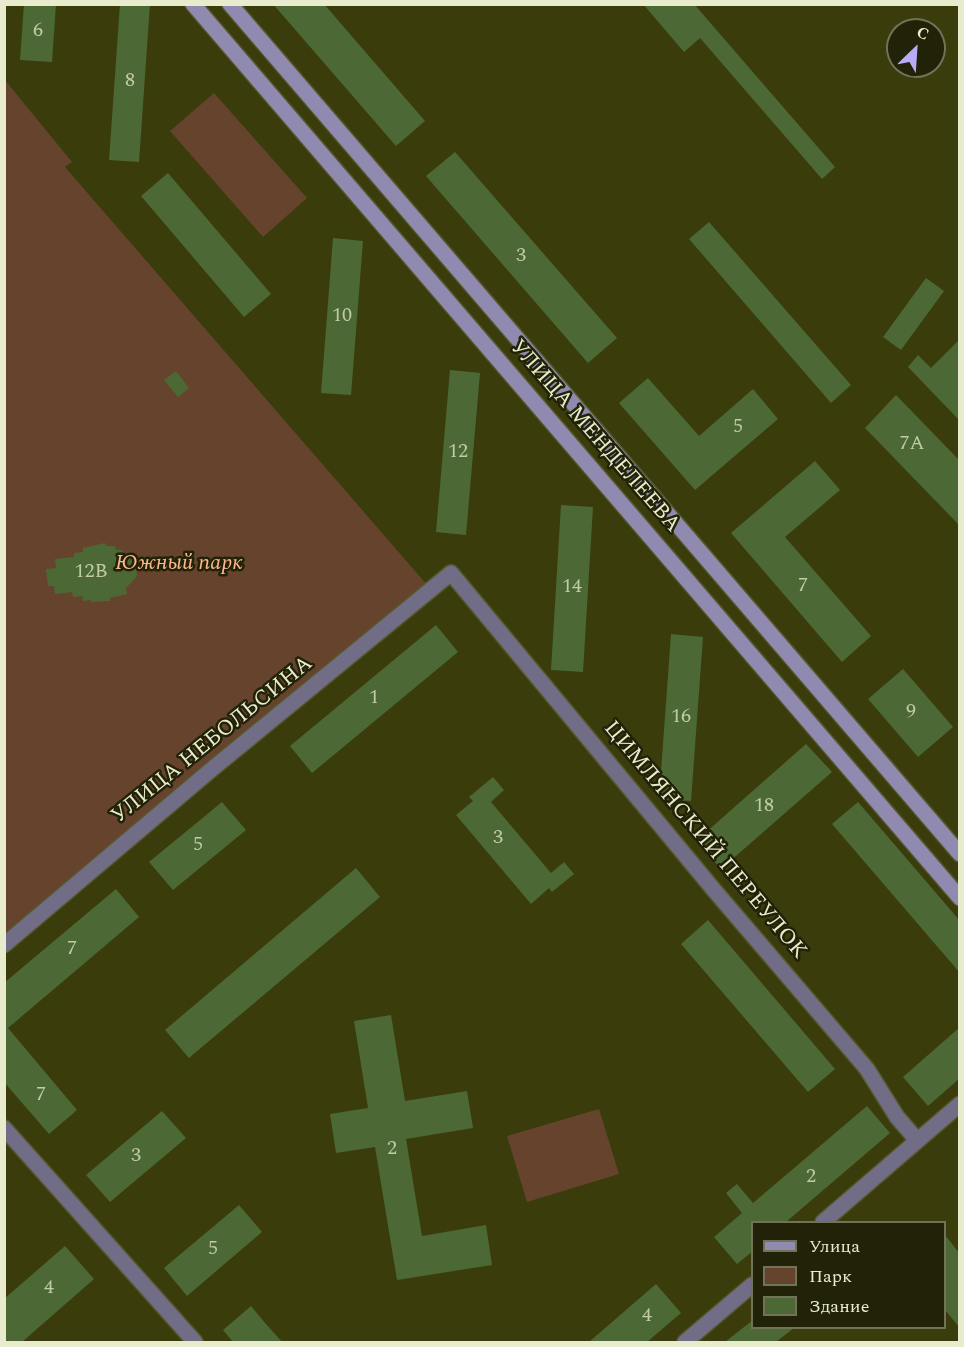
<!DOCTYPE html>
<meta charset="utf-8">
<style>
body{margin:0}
#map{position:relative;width:964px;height:1347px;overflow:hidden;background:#3a3c0c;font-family:Spectral,serif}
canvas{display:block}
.frame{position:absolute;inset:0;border:6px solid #e8eccc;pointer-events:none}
.legend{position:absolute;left:751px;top:1221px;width:195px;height:108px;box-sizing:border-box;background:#212208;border:2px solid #717356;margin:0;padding:8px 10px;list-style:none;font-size:18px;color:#e8eccc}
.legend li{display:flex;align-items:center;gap:12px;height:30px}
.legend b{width:30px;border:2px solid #717356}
.north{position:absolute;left:886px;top:18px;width:60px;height:60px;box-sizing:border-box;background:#212208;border:2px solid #717356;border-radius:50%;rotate:25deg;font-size:16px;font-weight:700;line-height:24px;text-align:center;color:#e8eccc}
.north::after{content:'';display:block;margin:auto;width:21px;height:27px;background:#b9abf7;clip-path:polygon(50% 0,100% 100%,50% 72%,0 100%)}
</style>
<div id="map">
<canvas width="964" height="1347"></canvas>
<div class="frame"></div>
<ul class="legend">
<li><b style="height:8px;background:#908ab0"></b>Улица</li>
<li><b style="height:16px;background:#66432d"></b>Парк</li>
<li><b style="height:16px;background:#4c6935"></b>Здание</li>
</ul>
<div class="north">С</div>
</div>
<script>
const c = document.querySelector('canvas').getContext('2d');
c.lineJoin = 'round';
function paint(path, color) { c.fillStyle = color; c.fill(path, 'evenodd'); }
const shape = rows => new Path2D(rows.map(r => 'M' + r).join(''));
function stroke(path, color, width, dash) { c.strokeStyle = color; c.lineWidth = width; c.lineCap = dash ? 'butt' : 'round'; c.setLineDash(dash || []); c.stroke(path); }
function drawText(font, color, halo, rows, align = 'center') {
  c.font = font + ' Spectral,serif'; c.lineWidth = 5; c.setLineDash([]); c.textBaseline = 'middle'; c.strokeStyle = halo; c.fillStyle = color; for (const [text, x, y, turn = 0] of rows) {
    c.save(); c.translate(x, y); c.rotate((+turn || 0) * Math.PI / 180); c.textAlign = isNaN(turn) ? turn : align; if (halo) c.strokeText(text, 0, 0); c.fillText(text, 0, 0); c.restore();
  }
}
paint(shape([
 [4,79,72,162,65,167,428,586,4,937],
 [214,93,307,198,263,237,170,131],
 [599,1109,619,1174,527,1202,507,1136]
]), '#66432d');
paint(shape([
 [24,4,56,4,52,62,20,60],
 [120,4,150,4,139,162,109,160],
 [273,4,324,4,425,121,396,146],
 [643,4,694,4,835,167,822,179,700,38,684,52],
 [455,152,617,338,588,363,426,176],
 [168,173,271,294,244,317,141,196],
 [709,222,851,385,831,403,689,239],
 [333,238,363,241,351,395,321,393],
 [926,278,944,291,901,350,883,337],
 [960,339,960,421,908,367,918,355,931,368],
 [450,370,480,373,466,535,436,532],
 [176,371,189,388,178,397,164,380],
 [648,378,699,436,753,389,778,419,695,490,619,403],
 [896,395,960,461,960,526,865,428],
 [815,461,840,490,785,537,871,636,842,662,731,533],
 [561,505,593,507,583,672,551,670],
 [105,543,106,546,115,546,116,550,122,550,123,553,135,562,137,576,126,588,127,594,110,598,110,601,91,602,91,600,83,601,82,596,73,597,72,592,55,594,54,586,48,586,46,569,56,568,55,559,74,557,74,553,83,552,83,548],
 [436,625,458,652,312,773,290,746],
 [671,634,703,637,691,801,659,799],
 [903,669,953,727,918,757,868,699],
 [806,744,832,772,721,869,696,841],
 [493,777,504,790,491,802,551,873,564,862,574,874,552,892,549,888,531,904,456,815,473,801,469,797],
 [222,802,246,830,173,890,149,862],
 [858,802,960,921,960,973,832,824],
 [356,868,380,897,189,1058,165,1030],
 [116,889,139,917,8,1028,77,1110,49,1134,4,1082,4,983],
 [708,920,835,1069,808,1092,681,944],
 [391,1015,405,1101,467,1091,473,1128,406,1139,422,1236,486,1225,492,1265,397,1280,375,1147,336,1153,330,1114,368,1108,354,1021],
 [960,1027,960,1078,928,1106,903,1077],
 [867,1106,890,1133,786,1222,753,1222,753,1251,737,1264,714,1237,742,1213,726,1193,737,1184,753,1203],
 [162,1111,186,1138,110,1202,86,1175],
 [239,1205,262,1232,187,1296,164,1268],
 [945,1235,960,1254,960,1328,945,1310],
 [65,1246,94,1279,22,1342,4,1342,4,1299],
 [656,1284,681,1313,647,1342,589,1342],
 [251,1306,266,1324,282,1342,233,1342,223,1330],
 [753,1320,753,1328,794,1328,776,1342,725,1342]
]), '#4c6935');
const street = shape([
 [4,945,212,769,451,573,714,890,867,1069,897,1117,917,1140],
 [4,1128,195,1342],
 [823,1222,960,1104],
 [685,1342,752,1285]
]);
const secondary = shape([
 [193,4,960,898],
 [230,4,960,854]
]);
stroke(street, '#56582b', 18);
stroke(secondary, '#56582b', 18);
stroke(street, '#716d86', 15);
stroke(secondary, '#908ab0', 15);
drawText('20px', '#c1cba6', null, [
 ["6",38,32],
 ["8",130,82],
 ["3",521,257],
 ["10",342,317],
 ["5",738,428],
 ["7А",912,445],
 ["12",458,453],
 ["12В",91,573],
 ["7",803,587],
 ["14",572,588],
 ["1",374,699],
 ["9",911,713],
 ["16",681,718],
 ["18",764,807],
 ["3",498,839],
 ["5",198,846],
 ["7",72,950],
 ["7",41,1096],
 ["2",392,1150],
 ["3",136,1157],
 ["2",811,1178],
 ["5",213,1250],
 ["4",49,1289],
 ["4",647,1317]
]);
drawText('22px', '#e8eccc', '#212208', [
 ["УЛИЦА МЕНДЕЛЕЕВА",594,437,49],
 ["УЛИЦА НЕБОЛЬСИНА",213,741,-39],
 ["ЦИМЛЯНСКИЙ ПЕРЕУЛОК",704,841,50]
]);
drawText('italic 22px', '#feb78b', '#212208', [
 ["Южный парк",179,565]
]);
</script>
